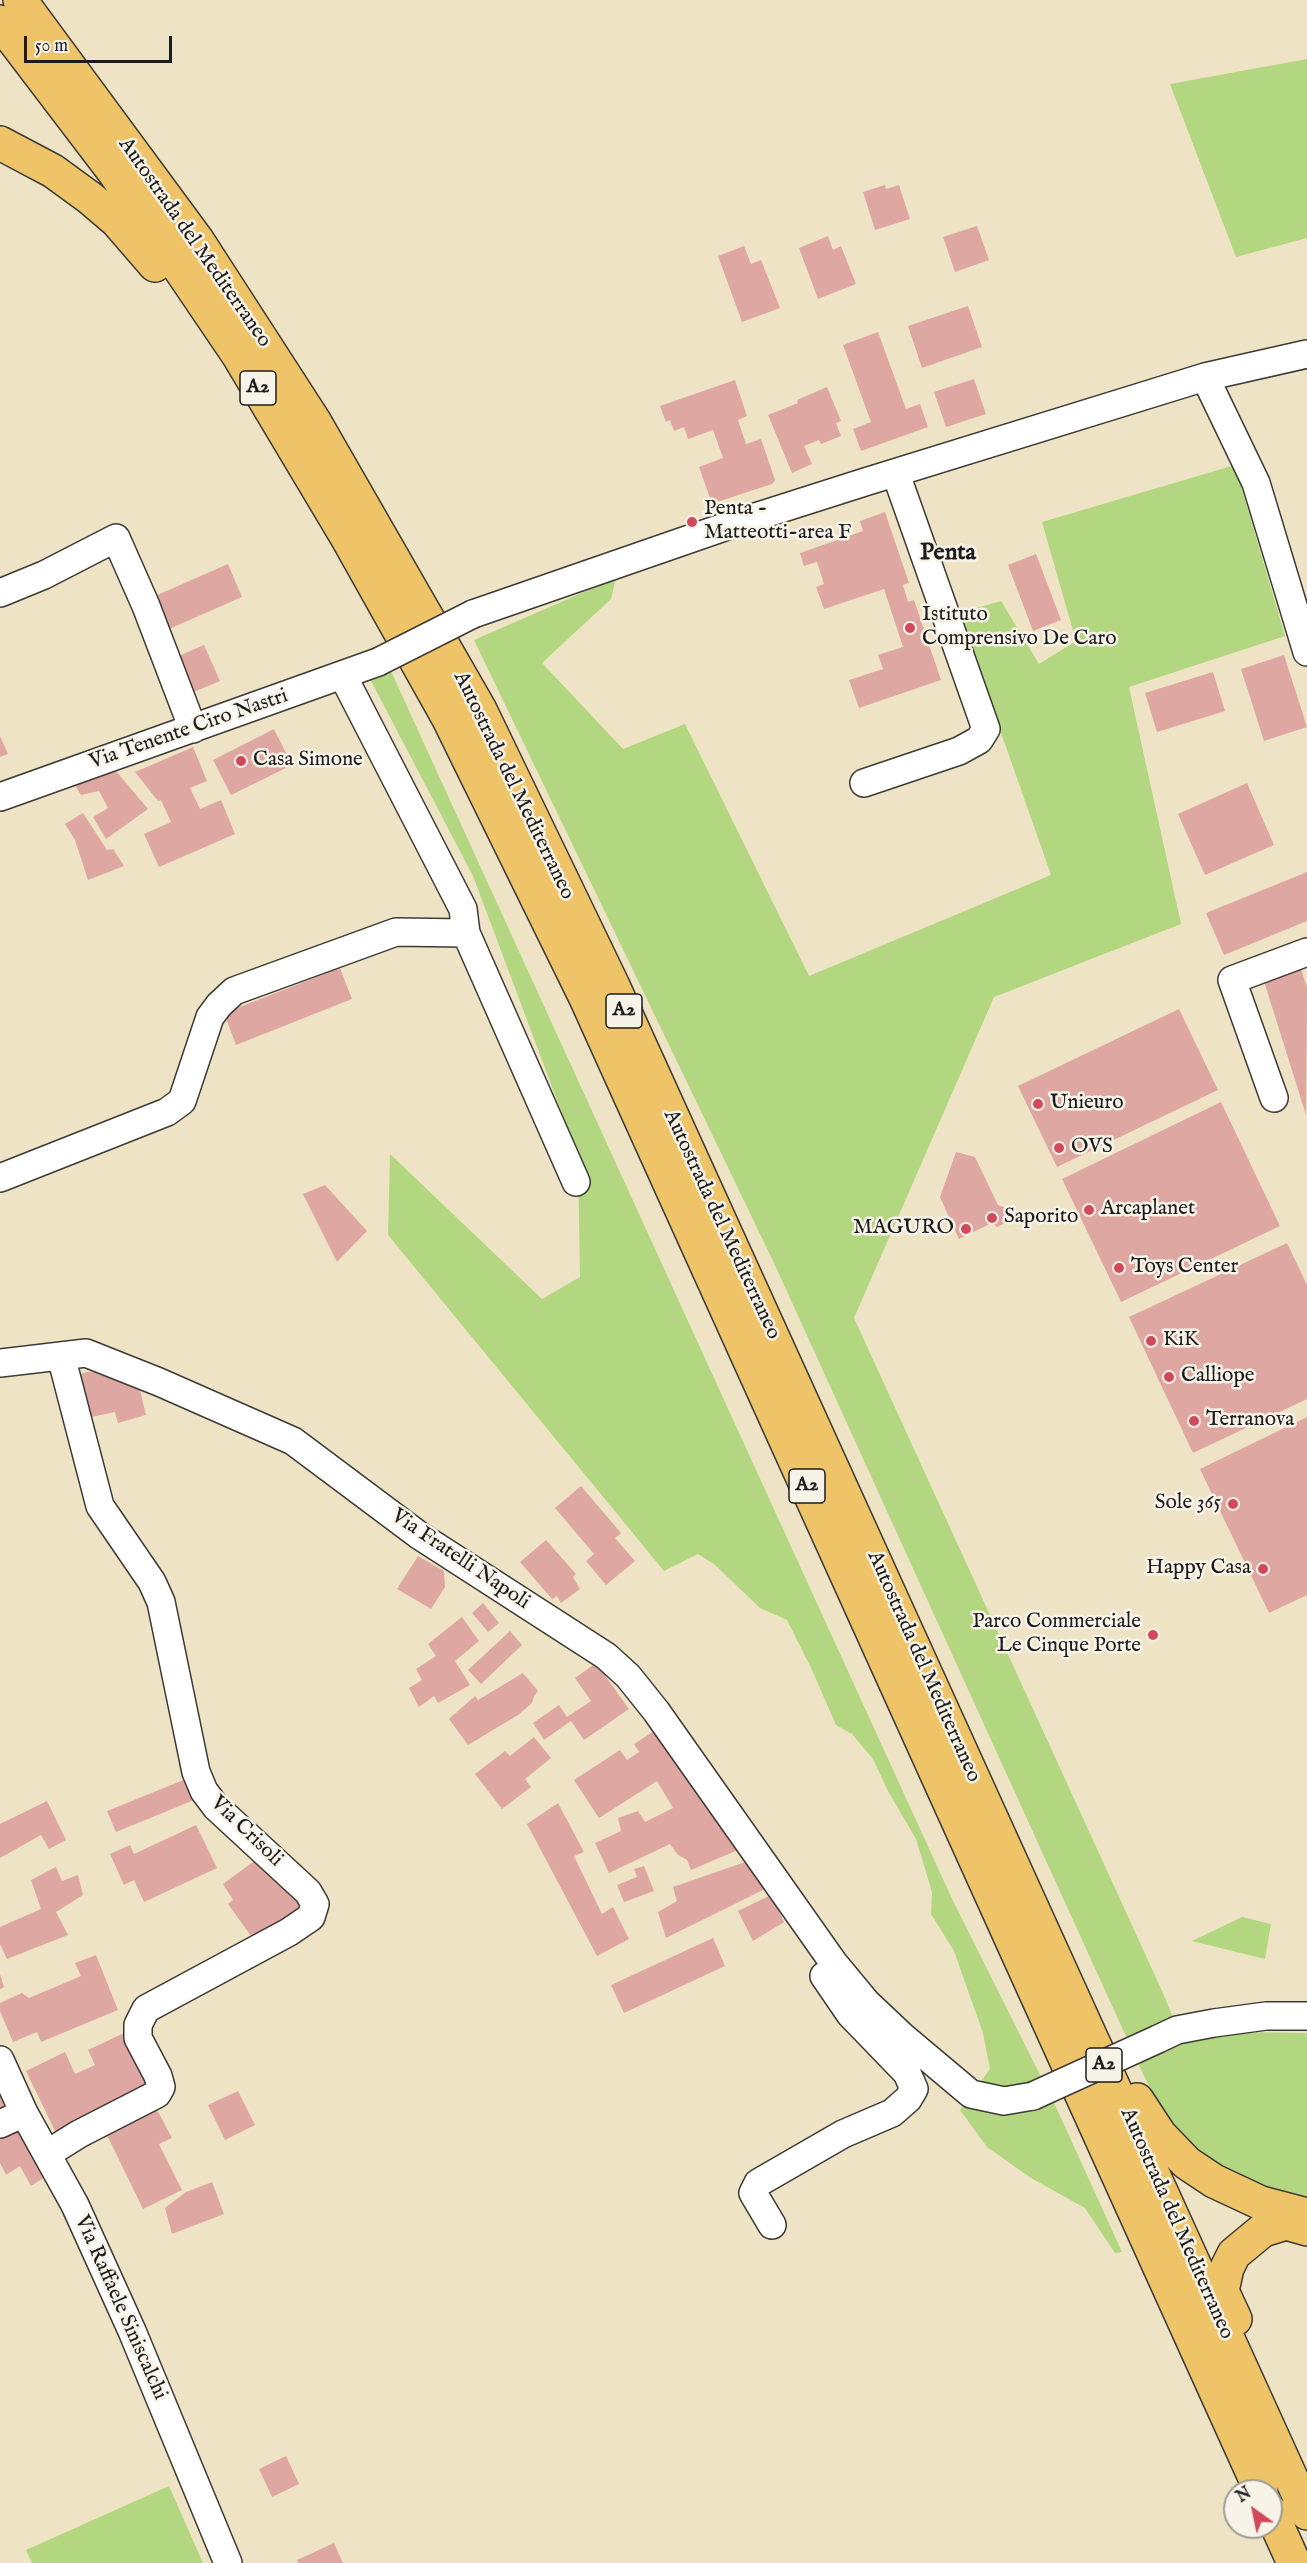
<!DOCTYPE html>
<style>
body{margin:0}
#map{position:relative;width:1307px;height:2563px;overflow:hidden;background:#efe3c5;font-family:"IM FELL English",serif}
canvas{display:block}
.north{position:absolute;left:1223px;top:2479px;width:60px;height:60px;box-sizing:border-box;background:#f7f3e8;border:2px solid #9f9d96;border-radius:50%;rotate:327deg;font-size:16px;font-weight:700;line-height:24px;text-align:center;color:#1c1c1c}
.north::after{content:'';display:block;margin:auto;width:21px;height:27px;background:#d1495b;clip-path:polygon(50% 0,100% 100%,50% 72%,0 100%)}
.scale{position:absolute;left:24px;top:36px;width:148px;height:27px;box-sizing:border-box;border:3px solid #1c1c1c;border-top:0;padding-left:8px;font-size:18px;line-height:21px;white-space:nowrap;color:#1c1c1c;-webkit-text-stroke:4px #f7f3e8;paint-order:stroke}
</style>
<div id="map">
<canvas width="1307" height="2563"></canvas>
<div class="north">N</div>
<div class="scale">50 m</div>
</div>
<script>
const c = document.querySelector('canvas').getContext('2d');
c.lineJoin = 'round';
function paint(path, color) { c.fillStyle = color; c.fill(path, 'evenodd'); }
const shape = rows => new Path2D(rows.map(r => 'M' + r).join(''));
function stroke(path, color, width, dash) { c.strokeStyle = color; c.lineWidth = width; c.lineCap = dash ? 'butt' : 'round'; c.setLineDash(dash || []); c.stroke(path); }
function drawText(font, color, halo, rows, align = 'center') {
  c.font = font + ' "IM FELL English",serif'; c.lineWidth = 5; c.setLineDash([]); c.textBaseline = 'middle'; c.strokeStyle = halo; c.fillStyle = color; for (const [text, x, y, turn = 0] of rows) {
    c.save(); c.translate(x, y); c.rotate((+turn || 0) * Math.PI / 180); c.textAlign = isNaN(turn) ? turn : align; if (halo) c.strokeText(text, 0, 0); c.fillText(text, 0, 0); c.restore();
  }
}
paint(shape([
 [1307,59,1307,238,1236,257,1170,84],
 [1235,465,1285,636,1129,687,1181,924,994,997,854,1318,1163,1993,1182,2040,1236,2032,1307,2033,1307,2205,1259,2191,1181,2146,1144,2076,774,1263,474,640,616,578,611,599,542,663,623,749,685,724,809,976,1051,875,959,613,1001,601,1039,664,1076,641,1042,522],
 [390,669,953,1901,1056,2107,1122,2252,1115,2253,1085,2208,1031,2178,987,2147,960,2110,990,2069,983,2033,954,1951,931,1914,932,1892,916,1839,888,1791,873,1759,852,1734,836,1725,812,1670,787,1620,760,1608,714,1564,698,1554,664,1571,388,1235,390,1154,542,1299,580,1277,578,1156,473,876,370,679],
 [1242,1917,1271,1924,1265,1959,1192,1941],
 [169,2486,203,2563,32,2563,26,2550]
]), '#b2d780');
paint(shape([
 [885,185,886,189,899,185,910,219,875,230,863,192],
 [977,226,989,260,955,272,943,237],
 [828,236,833,250,841,246,856,284,818,299,799,248],
 [744,246,751,264,761,260,780,308,742,322,718,256],
 [968,306,982,347,922,368,908,326],
 [878,332,906,409,920,404,928,427,861,451,853,429,871,422,843,345],
 [974,379,986,414,946,427,934,392],
 [735,380,747,416,738,420,746,444,761,439,775,480,772,484,714,503,711,501,699,467,723,458,713,430,688,439,684,427,674,431,670,420,666,422,660,406],
 [827,387,841,421,836,423,841,436,821,444,819,440,804,446,812,464,792,473,768,415,798,403,797,400],
 [885,512,909,583,903,585,908,602,914,600,941,680,859,708,849,680,883,669,878,655,903,647,884,589,824,609,816,587,824,584,817,562,804,566,800,553,863,531,860,521],
 [1036,554,1061,620,1033,631,1008,565],
 [228,564,242,597,169,629,155,596],
 [204,645,220,681,189,694,174,658],
 [1284,655,1307,727,1264,741,1241,669],
 [1213,672,1225,711,1157,732,1145,693],
 [274,729,292,765,231,795,213,760],
 [0,736,8,754,0,757],
 [193,747,207,781,190,788,200,809,221,800,235,834,159,867,144,834,171,822,161,800,158,801,135,772],
 [111,765,148,809,106,839,93,817,108,808,99,791,81,795,71,779],
 [1247,783,1274,845,1205,875,1178,814],
 [83,813,107,850,113,849,124,866,88,880,75,840,65,824],
 [1307,872,1307,921,1224,955,1206,913],
 [1300,966,1307,987,1306,1115,1263,978],
 [340,968,352,999,236,1045,224,1013],
 [1179,1009,1218,1090,1057,1167,1018,1086],
 [1221,1102,1280,1226,1121,1302,1062,1179],
 [956,1152,975,1157,998,1205,1014,1211,1016,1218,997,1227,992,1223,959,1239,940,1197],
 [325,1185,367,1231,337,1262,303,1194],
 [1287,1243,1307,1285,1307,1399,1193,1453,1129,1317],
 [112,1371,138,1382,146,1415,118,1423,115,1412,86,1418,75,1376,87,1372],
 [1307,1417,1307,1595,1269,1613,1200,1469],
 [581,1486,621,1533,615,1538,635,1561,606,1585,586,1561,594,1554,555,1508],
 [546,1540,576,1574,573,1577,580,1589,561,1603,557,1596,552,1599,520,1562],
 [418,1556,444,1571,445,1587,431,1609,397,1589],
 [483,1603,499,1623,488,1632,472,1613],
 [462,1617,479,1641,455,1661,470,1685,438,1703,434,1696,419,1707,409,1688,422,1680,416,1669,436,1656,428,1644],
 [510,1631,522,1645,481,1684,468,1670],
 [596,1663,629,1709,584,1740,571,1721,544,1740,533,1723,559,1705,567,1717,591,1701,575,1678],
 [523,1673,538,1691,534,1696,532,1703,518,1715,468,1745,449,1719,475,1696,478,1700],
 [657,1729,738,1850,691,1870,687,1860,678,1855,670,1844,609,1873,595,1843,621,1831,618,1818,638,1811,645,1822,673,1808,657,1781,599,1818,574,1780,620,1750,627,1760,639,1752,634,1744],
 [534,1737,551,1758,525,1779,531,1787,502,1809,475,1774,505,1751,510,1756],
 [191,1777,199,1798,116,1832,107,1811],
 [47,1801,66,1840,49,1849,41,1835,0,1858,0,1824],
 [558,1803,584,1852,574,1856,602,1914,613,1907,629,1939,597,1956,527,1824],
 [196,1825,217,1868,144,1902,134,1880,124,1885,110,1854,130,1845,134,1854],
 [257,1859,308,1906,256,1943,228,1904,233,1900,223,1884],
 [748,1861,767,1888,666,1938,658,1912,677,1901,673,1887],
 [644,1866,654,1891,624,1902,617,1885,637,1877,634,1869],
 [56,1867,62,1881,78,1875,83,1895,56,1912,68,1935,7,1959,0,1944,0,1927,41,1909,31,1880],
 [771,1895,784,1922,753,1941,738,1911],
 [713,1938,725,1966,624,2013,611,1985],
 [96,1955,118,2010,41,2042,37,2032,13,2042,0,2011,0,2003,22,1993,29,1998,81,1976,75,1963],
 [0,1974,4,1987,0,1989],
 [124,2033,148,2085,90,2112,93,2118,57,2135,26,2071,65,2052,75,2074,95,2065,88,2050],
 [0,2080,12,2112,0,2118],
 [238,2091,255,2125,225,2140,208,2105],
 [155,2106,172,2138,159,2144,182,2190,143,2209,105,2131],
 [19,2127,48,2175,31,2186,20,2166,6,2175,0,2163,0,2134],
 [212,2182,224,2214,172,2234,165,2208,186,2192],
 [286,2456,299,2484,272,2497,259,2469],
 [334,2543,343,2563,298,2563,297,2560]
]), '#dfa7a2');
const minor = shape([
 [1205,377,1256,483,1307,652],
 [0,593,44,575,116,538,146,606,193,729],
 [473,614,730,525,865,482,1205,377,1307,354],
 [864,783,959,751,979,740,986,729,896,474],
 [0,797,378,662],
 [466,933,576,1182],
 [1274,1098,1232,980,1307,952],
 [0,1178,167,1112,182,1101,210,1017,219,1005,234,991,396,932,466,933,463,909,343,676],
 [0,1363,86,1353,159,1382,293,1441,420,1536,606,1656,628,1676,656,1711,833,1962,867,2003,902,2036,971,2094,1004,2101,1033,2096],
 [1158,2039,1177,2030,1214,2023,1266,2016,1307,2016],
 [0,2060,24,2113,75,2205,132,2331,228,2563],
 [0,2124,24,2113],
 [47,2154,79,2134,157,2094,161,2087,158,2076,138,2038,138,2025,146,2009,289,1932,311,1917,315,1904,308,1892,216,1807,204,1791,196,1772,161,1602,152,1582,100,1506,61,1356],
 [772,2225,753,2193,758,2183,843,2134,892,2113,908,2099,914,2089,907,2073,850,2014,824,1976]
]);
const highway = shape([
 [20,0,197,240,314,421,480,710,613,986,1307,2513],
 [0,22,115,173,239,356,347,537,449,719,586,998,1261,2491],
 [0,143,53,171,90,198,117,221,155,265],
 [1137,2100,1160,2135,1187,2163,1214,2181,1261,2203,1307,2215],
 [1235,2319,1222,2291,1227,2268,1234,2254,1263,2230,1286,2223,1307,2229],
 [1271,2512,1294,2563]
]);
stroke(minor, '#3c3a35', 30);
stroke(highway, '#3c3a35', 36);
stroke(minor, '#fff', 27);
stroke(highway, '#efc469', 33);
const minorBridge = shape([
 [378,662,473,614],
 [1033,2096,1158,2039]
]);
stroke(minorBridge, '#3c3a35', 30, []);
stroke(minorBridge, '#fff', 27);
for (const [x, y, r, color] of [
 [692,522,6,"#d1495b"],
 [910,628,6,"#d1495b"],
 [241,761,6,"#d1495b"],
 [1038,1104,6,"#d1495b"],
 [1059,1148,6,"#d1495b"],
 [1089,1210,6,"#d1495b"],
 [992,1218,6,"#d1495b"],
 [966,1229,6,"#d1495b"],
 [1119,1268,6,"#d1495b"],
 [1151,1341,6,"#d1495b"],
 [1169,1377,6,"#d1495b"],
 [1194,1421,6,"#d1495b"],
 [1233,1504,6,"#d1495b"],
 [1263,1569,6,"#d1495b"],
 [1153,1635,6,"#d1495b"]
]) { const dot = new Path2D(); dot.arc(x, y, r, 0, 2 * Math.PI); c.fillStyle = color; c.fill(dot); stroke(dot, '#f7f3e8', 2); }
for (const [x, y, w] of [
 [258,388,36],
 [624,1011,36],
 [807,1486,36],
 [1104,2065,36]
]) { const box = new Path2D(); box.roundRect(x - w / 2, y - 17, w, 34, 4.5); c.fillStyle = '#f7f3e8'; c.fill(box); stroke(box, '#1c1c1c', 1.5); }
drawText('bold 20px', '#1c1c1c', null, [
 ["A2",258,388],
 ["A2",624,1011],
 ["A2",807,1486],
 ["A2",1104,2065]
]);
drawText('21px', '#1c1c1c', '#f7f3e8', [
 ["Autostrada del Mediterraneo",194,243,55],
 ["Via Tenente Ciro Nastri",189,730,-19],
 ["Autostrada del Mediterraneo",513,786,64],
 ["Autostrada del Mediterraneo",721,1225,65],
 ["Via Fratelli Napoli",460,1560,34],
 ["Autostrada del Mediterraneo",923,1667,66],
 ["Via Crisoli",246,1832,44],
 ["Autostrada del Mediterraneo",1176,2224,66],
 ["Via Raffaele Siniscalchi",120,2308,66]
]);
drawText('21px', '#1c1c1c', '#f7f3e8', [
 ["Penta -",704,510],
 ["Matteotti-area F",704,534],
 ["Istituto",922,616],
 ["Comprensivo De Caro",922,640],
 ["Casa Simone",253,761],
 ["Unieuro",1050,1104],
 ["OVS",1071,1148],
 ["Arcaplanet",1101,1210],
 ["Saporito",1004,1218],
 ["MAGURO",954,1229,"right"],
 ["Toys Center",1131,1268],
 ["KiK",1163,1341],
 ["Calliope",1181,1377],
 ["Terranova",1206,1421],
 ["Sole 365",1221,1504,"right"],
 ["Happy Casa",1251,1569,"right"],
 ["Parco Commerciale",1141,1623,"right"],
 ["Le Cinque Porte",1141,1647,"right"]
], 'left');
drawText('bold 24px', '#1c1c1c', '#f7f3e8', [
 ["Penta",948,554]
]);
</script>
